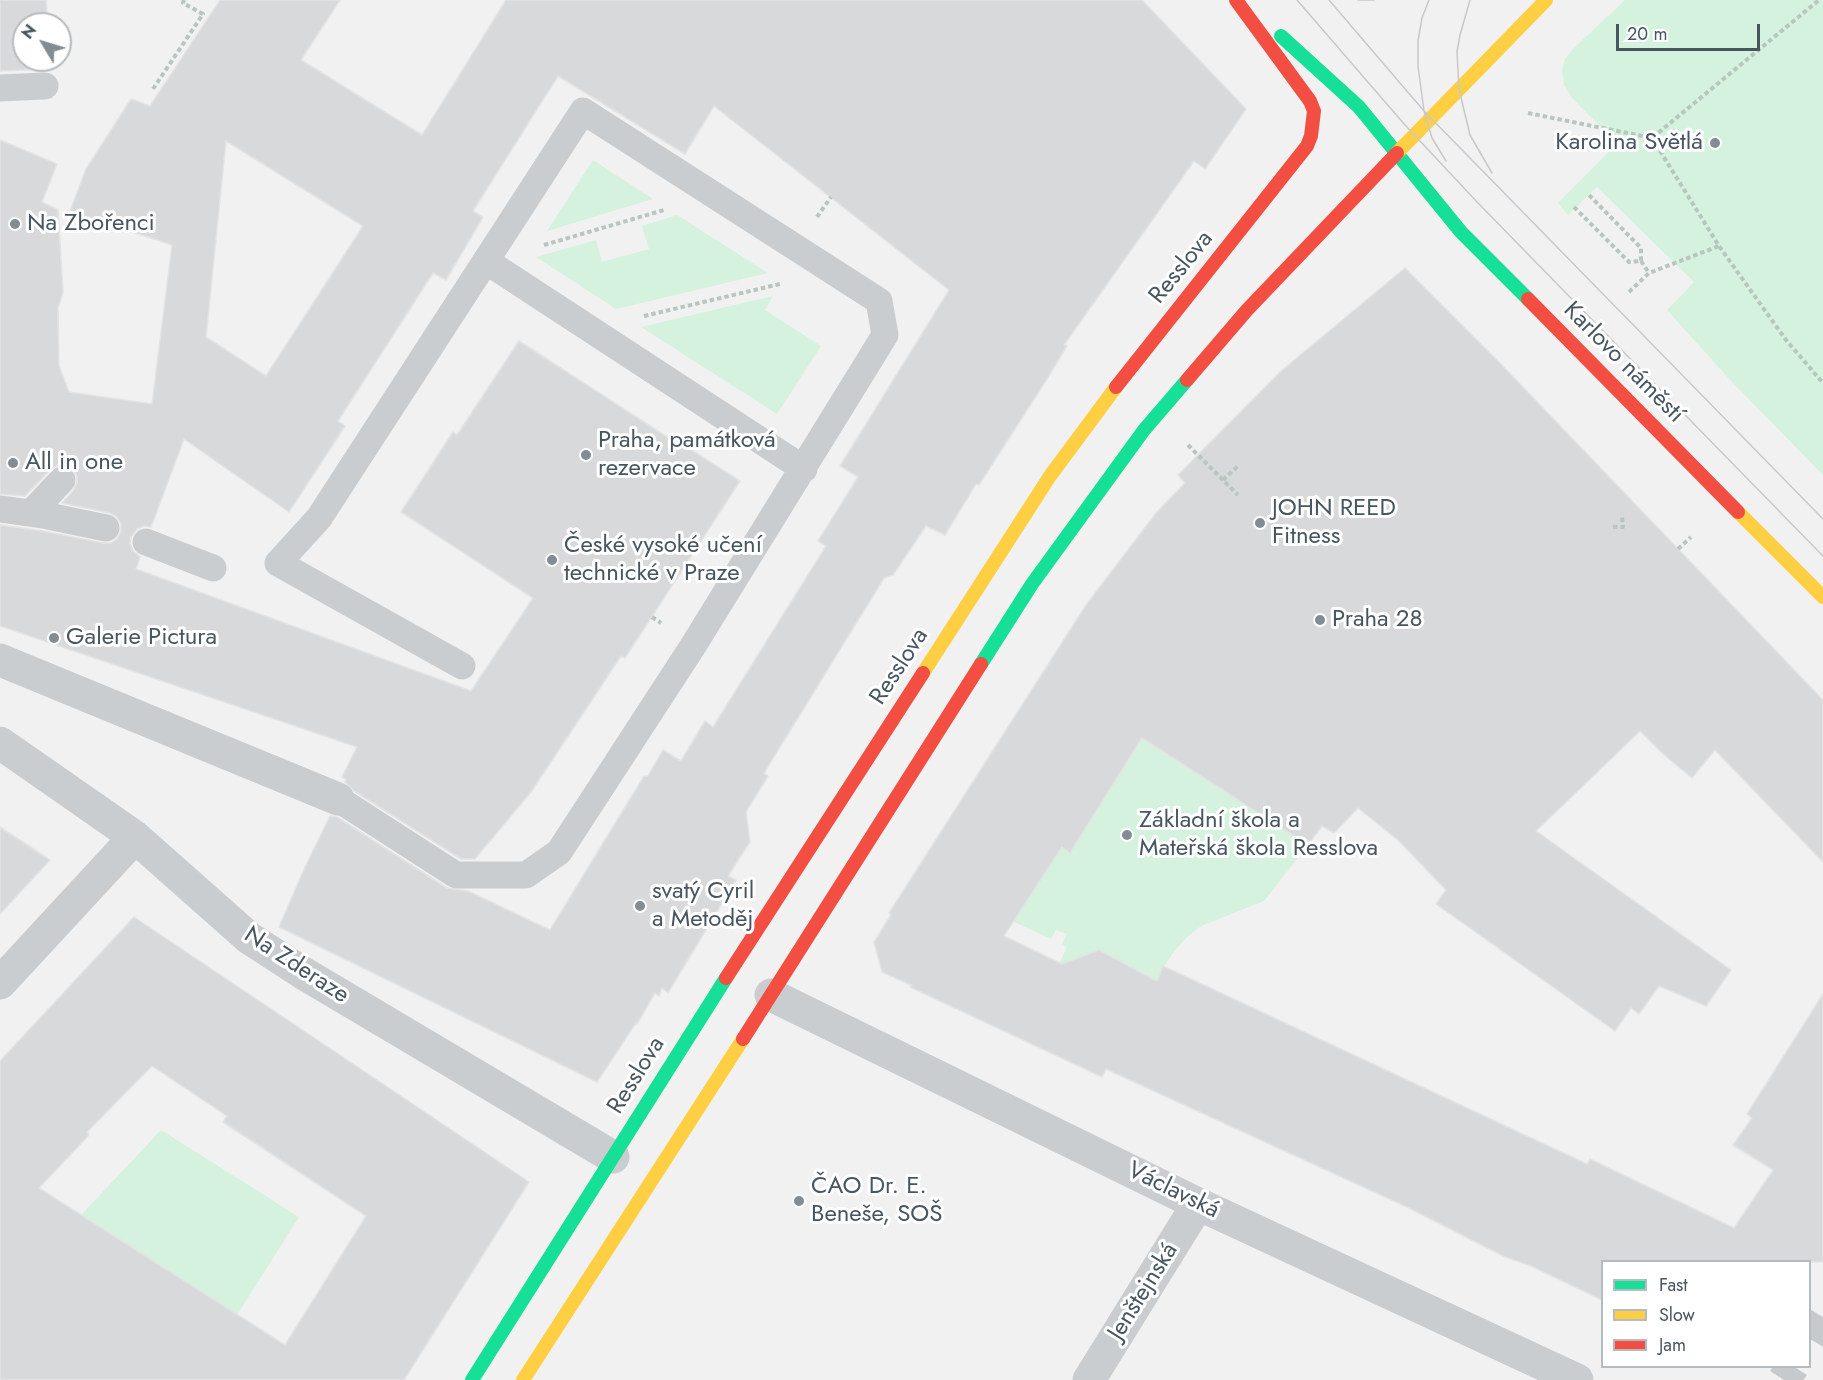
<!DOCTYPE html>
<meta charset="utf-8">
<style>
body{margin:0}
#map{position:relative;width:1823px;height:1380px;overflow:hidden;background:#f2f1f1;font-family:Jost,sans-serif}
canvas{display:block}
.legend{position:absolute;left:1601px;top:1260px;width:210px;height:108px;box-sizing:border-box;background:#fff;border:2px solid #b5bbbf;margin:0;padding:8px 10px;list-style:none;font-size:18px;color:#47565f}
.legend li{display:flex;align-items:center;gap:12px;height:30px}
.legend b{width:30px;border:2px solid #b5bbbf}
.north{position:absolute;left:12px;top:12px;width:60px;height:60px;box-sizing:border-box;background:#fff;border:2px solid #b5bbbf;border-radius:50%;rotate:308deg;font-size:16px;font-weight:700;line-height:24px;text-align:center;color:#47565f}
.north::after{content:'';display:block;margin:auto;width:21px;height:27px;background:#838c92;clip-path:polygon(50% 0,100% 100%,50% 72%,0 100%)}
.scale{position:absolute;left:1616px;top:24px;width:144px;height:27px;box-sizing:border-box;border:3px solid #47565f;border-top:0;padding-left:8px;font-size:18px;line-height:21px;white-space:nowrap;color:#47565f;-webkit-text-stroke:4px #fff;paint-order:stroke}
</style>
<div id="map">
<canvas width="1823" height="1380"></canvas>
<ul class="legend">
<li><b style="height:8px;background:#16e098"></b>Fast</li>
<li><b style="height:8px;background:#ffcf43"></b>Slow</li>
<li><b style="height:8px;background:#f24e42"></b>Jam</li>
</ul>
<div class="north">N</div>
<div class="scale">20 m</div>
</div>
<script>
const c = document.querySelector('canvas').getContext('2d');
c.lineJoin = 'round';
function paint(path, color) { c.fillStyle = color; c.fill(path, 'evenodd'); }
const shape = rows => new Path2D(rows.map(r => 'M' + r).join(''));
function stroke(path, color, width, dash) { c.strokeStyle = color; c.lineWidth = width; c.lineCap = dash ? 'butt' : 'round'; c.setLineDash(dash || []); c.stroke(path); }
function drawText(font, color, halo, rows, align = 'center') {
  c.font = font + ' Jost,sans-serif'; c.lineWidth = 6; c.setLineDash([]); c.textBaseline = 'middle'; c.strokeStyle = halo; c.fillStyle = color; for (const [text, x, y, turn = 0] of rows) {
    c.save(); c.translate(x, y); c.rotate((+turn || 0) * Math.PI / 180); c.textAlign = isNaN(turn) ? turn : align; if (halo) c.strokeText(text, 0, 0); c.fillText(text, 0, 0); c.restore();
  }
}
paint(shape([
 [1625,0,1823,0,1823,475,1732,382,1667,310,1694,282,1597,187,1568,215,1558,203,1617,143,1572,98,1564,85,1562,71,1565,59,1573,49],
 [593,160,653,199,547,231],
 [677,215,768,273,616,309,536,257,596,240,602,262,649,249,642,226],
 [773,296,765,310,821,346,777,414,641,327],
 [1114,721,1308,845,1264,901,1201,926,1187,937,1176,949,1164,966,1146,1004,1119,972,1113,957,1100,950,1085,955,1078,970,1060,962,1067,947,1062,944,1067,934,1056,930,1051,939,1010,920,1017,872,1038,884,1062,847,1070,852],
 [161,1130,299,1217,237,1315,81,1215]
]), '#d4f2dd');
const building = shape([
 [0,0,46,0,48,24,24,24,24,60,50,60,50,69,0,71,0,0],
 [220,0,340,0,301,60,422,135,506,0,1142,0,1246,109,1205,169,1194,161,1064,345,1067,346,1047,379,979,485,976,484,945,535,926,526,893,575,884,578,764,773,768,776,746,812,750,842,728,876,736,880,668,993,662,988,659,996,655,993,637,1024,636,1023,597,1082,279,927,305,867,330,816,337,817,447,888,468,891,550,930,644,776,648,776,663,750,681,761,705,721,713,727,826,546,818,541,858,477,840,466,949,290,714,106,685,154,558,76,473,211,483,217,446,280,433,273,338,421,345,426,289,512,184,439,151,527,144,526,137,529,131,537,130,544,133,551,140,557,136,569,471,691,533,598,401,512,453,432,457,435,519,341,678,444,679,442,740,481,625,658,621,656,531,792,475,859,461,859,354,791,345,782,346,779,342,777,357,747,0,626,0,525,43,531,103,543,111,543,117,539,121,531,121,524,117,517,110,513,62,503,73,491,77,483,77,476,73,469,66,465,58,465,51,469,25,496,0,494,0,140,57,164,42,202,58,210,63,293,58,308,59,366,69,392,152,404,172,245,70,211,86,169,131,99,150,106,220,0],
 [226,141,363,226,266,376,206,337,226,141],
 [1405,268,1498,361,1823,700,1823,862,1715,750,1692,778,1663,754,1640,731,1536,831,1731,970,1706,1006,1659,986,1639,1014,1631,1008,1615,1031,1436,904,1446,890,1398,840,1358,808,1334,833,1322,826,1308,845,1142,738,1070,853,1062,847,1004,936,1062,964,1099,950,1157,981,1163,966,1587,1164,1590,1159,1734,1228,1773,1170,1733,1145,1752,1118,1747,1114,1823,994,1823,1262,1602,1262,1602,1300,1531,1266,1503,1256,1409,1208,1106,1069,1102,1077,910,987,911,985,882,972,874,942,891,915,889,913,1086,605,1156,513,1185,483,1178,475,1281,371,1405,268],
 [0,827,50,860,0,914,0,827],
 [134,917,529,1182,404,1380,0,1380,0,1061,134,917],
 [152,1066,227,1116,223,1122,366,1216,285,1345,39,1188,89,1135,87,1132,152,1066]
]);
paint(building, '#d8d9da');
stroke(building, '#e3e3e4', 1.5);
stroke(shape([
 [1810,1339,1823,1317],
 [1784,1380,1793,1366]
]), '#c7cacc', 33, [33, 16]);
stroke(shape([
 [153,89,203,14,183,3,184,0],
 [1528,113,1652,138,1819,0],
 [1652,138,1719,246,1786,340,1823,383],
 [1574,207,1629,262,1641,261,1641,248,1588,194],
 [817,217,831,197],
 [544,245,664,210],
 [1641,261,1649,273],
 [1629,292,1649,273,1719,246],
 [644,316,780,284],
 [1188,445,1238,495],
 [1223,480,1239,465],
 [1613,527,1623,527,1622,517],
 [1678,549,1691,537],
 [652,617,661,623]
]), '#b8c6c0', 4, [4.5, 3]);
stroke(shape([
 [0,88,45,86],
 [486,261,804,469],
 [0,509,44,515],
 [31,513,62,480],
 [48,516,106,528],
 [146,542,213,568],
 [338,799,456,875,526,875,559,852,693,646,885,335,879,301,583,111,319,518,278,563,462,666]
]), '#cacdd0', 27);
stroke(shape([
 [0,660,338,799],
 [0,743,135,837,249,938,303,973,613,1157],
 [0,983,135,837],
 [771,995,1198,1204,1577,1380],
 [1089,1380,1198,1204]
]), '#cacdd0', 33);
stroke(shape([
 [1281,36,1359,107,1461,232,1528,299],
 [981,664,1032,584,1144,430,1187,380],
 [472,1380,726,978]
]), '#16e098', 14);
stroke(shape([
 [1397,153,1546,0],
 [1738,512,1823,597],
 [923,673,1050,476,1116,387],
 [523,1380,743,1039]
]), '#ffcf43', 14);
stroke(shape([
 [1528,299,1738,512],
 [1187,380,1247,310,1397,153],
 [1116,387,1307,146,1311,136,1314,111,1310,101,1236,0],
 [726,978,923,673],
 [743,1039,981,664]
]), '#f24e42', 14);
stroke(shape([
 [1297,0,1405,125,1478,203,1823,556],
 [1329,0,1424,111,1823,519],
 [1358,0,1374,0],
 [1429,0,1422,18,1418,41,1418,66,1424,111,1432,138,1446,161],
 [1470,0,1460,35,1457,52,1459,89,1470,135,1492,173]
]), '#c6c8ca', 1.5);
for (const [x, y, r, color] of [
 [1715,143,6,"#838c92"],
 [15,224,6,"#838c92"],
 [586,455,6,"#838c92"],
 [13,463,6,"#838c92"],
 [1260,523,6,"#838c92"],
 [552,560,6,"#838c92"],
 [1320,620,6,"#838c92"],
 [54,638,6,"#838c92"],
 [1127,835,6,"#838c92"],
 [640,906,6,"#838c92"],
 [799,1201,6,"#838c92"]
]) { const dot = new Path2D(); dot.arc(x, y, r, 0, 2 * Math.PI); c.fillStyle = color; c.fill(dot); stroke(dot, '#fff', 2); }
drawText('24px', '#47565f', '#fff', [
 ["Karolina Světlá",1703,143,"right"],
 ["Na Zbořenci",27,224],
 ["Praha, památková",598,441],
 ["rezervace",598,469],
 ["All in one",25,463],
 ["JOHN REED",1272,509],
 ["Fitness",1272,537],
 ["České vysoké učení",564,546],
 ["technické v Praze",564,574],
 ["Praha 28",1332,620],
 ["Galerie Pictura",66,638],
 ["Základní škola a",1139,821],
 ["Mateřská škola Resslova",1139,849],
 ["svatý Cyril",652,892],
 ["a Metoděj",652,920],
 ["ČAO Dr. E.",811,1187],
 ["Beneše, SOŠ",811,1215]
], 'left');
drawText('24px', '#47565f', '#fff', [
 ["Resslova",1182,268,-51],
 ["Karlovo náměstí",1623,363,45],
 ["Resslova",900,667,-57],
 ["Na Zderaze",296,966,33],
 ["Resslova",637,1076,-58],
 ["Václavská",1173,1191,26],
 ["Jenštejnská",1144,1292,-58]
]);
</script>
